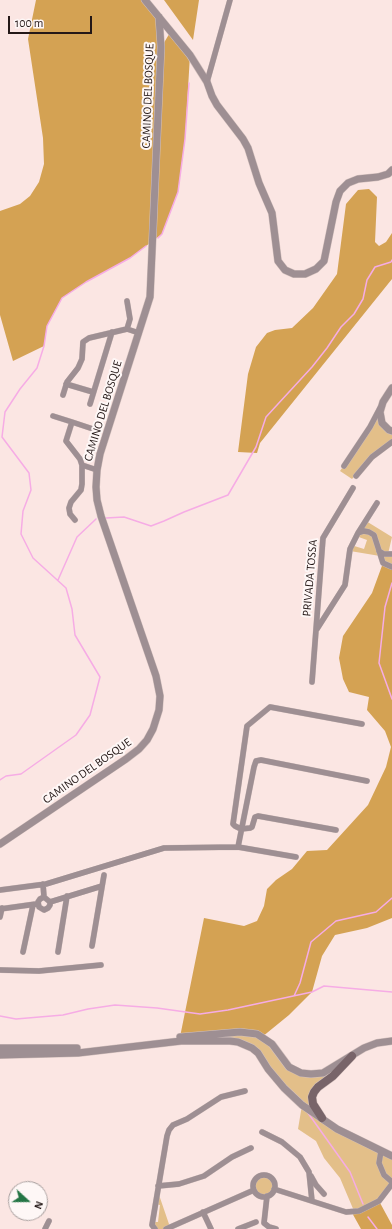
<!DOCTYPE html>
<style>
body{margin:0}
#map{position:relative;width:392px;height:1229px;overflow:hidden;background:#fbe6e3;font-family:"Alegreya Sans",sans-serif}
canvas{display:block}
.north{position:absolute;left:8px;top:1181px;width:40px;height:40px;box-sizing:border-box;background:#fef7f6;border:1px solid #a79e9d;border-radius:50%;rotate:111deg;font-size:11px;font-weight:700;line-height:16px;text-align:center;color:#241817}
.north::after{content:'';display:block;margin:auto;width:14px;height:18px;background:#247545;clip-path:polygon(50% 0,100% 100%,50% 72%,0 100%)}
.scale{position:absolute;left:8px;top:16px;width:84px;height:18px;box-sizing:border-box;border:2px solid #241817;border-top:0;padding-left:5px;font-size:12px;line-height:14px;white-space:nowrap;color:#241817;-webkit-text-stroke:3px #fef7f6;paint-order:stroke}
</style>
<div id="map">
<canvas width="392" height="1229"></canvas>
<div class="north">N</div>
<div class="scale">100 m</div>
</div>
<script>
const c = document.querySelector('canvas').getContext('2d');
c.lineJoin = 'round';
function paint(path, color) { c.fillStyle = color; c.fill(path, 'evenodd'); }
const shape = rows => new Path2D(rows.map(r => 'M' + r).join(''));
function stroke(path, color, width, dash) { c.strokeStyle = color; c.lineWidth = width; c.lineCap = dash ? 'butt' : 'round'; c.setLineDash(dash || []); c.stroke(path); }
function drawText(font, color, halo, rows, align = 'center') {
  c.font = font + ' "Alegreya Sans",sans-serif'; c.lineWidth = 4; c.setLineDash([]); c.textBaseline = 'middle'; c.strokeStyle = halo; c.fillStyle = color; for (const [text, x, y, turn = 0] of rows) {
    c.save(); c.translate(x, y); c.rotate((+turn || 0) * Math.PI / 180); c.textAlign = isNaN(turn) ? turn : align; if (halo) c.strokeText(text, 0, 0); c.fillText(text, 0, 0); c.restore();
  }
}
paint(shape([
 [383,402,382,422,392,431,392,442,372,457,352,479,340,471,370,427],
 [366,521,392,537,388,554,392,554,392,567,389,566,380,556,350,551,351,545,364,549,367,540,356,536],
 [240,1032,262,1037,289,1067,311,1074,338,1065,312,1097,322,1118,392,1156,392,1184,379,1201,354,1211,340,1178,324,1158,316,1141,298,1129,302,1105,252,1048,191,1036],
 '253 1186a11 11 0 1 1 22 0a11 11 0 1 1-22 0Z',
 [157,1189,170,1227,166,1229,155,1229,153,1222,158,1222,160,1205,155,1204]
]), '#e3bf89');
paint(shape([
 [36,0,145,0,159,17,162,46,171,31,190,55,185,139,178,192,162,234,130,258,86,282,62,298,47,326,44,346,13,361,0,315,0,211,20,204,30,196,39,182,44,164,43,138,28,39],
 [164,0,199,0,193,40],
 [369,189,377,197,375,242,379,246,386,242,392,233,392,279,260,443,257,453,238,452,248,374,256,347,267,333,275,330,292,328,313,308,337,274,346,204,358,190],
 [383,563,392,567,392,918,367,928,335,935,322,956,312,992,289,1015,262,1037,248,1032,180,1037,204,918,244,926,257,921,264,906,267,889,276,880,292,869,307,851,327,850,368,805,386,767,391,747,385,731,367,710,369,697,349,692,343,679,339,658,343,636,372,593],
 [379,1201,392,1225,392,1229,361,1229,351,1211]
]), '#d4a253');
stroke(shape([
 [158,238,162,234,178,192,185,139,189,83],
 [106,518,124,517,151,526,164,521,184,512,228,495,256,447,266,417,312,367,327,348,341,327,354,314,363,299,367,280,375,267,391,262,392,260],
 [58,580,77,537,96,519],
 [392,583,385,607,379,663,392,699],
 [0,780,6,776,21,774,76,735,90,715,100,677,75,635,72,609,66,588,33,558,21,534,23,511,31,490,29,473,2,437,5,412,20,389,37,368,44,346,47,326,62,298,86,282,130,258,146,246],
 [294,996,300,983,311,942,336,921,376,912,392,898],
 [0,1016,16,1019,63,1015,88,1009,115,1005,157,1008,200,1014,228,1010,312,992,324,986,392,992],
 [308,1113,350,1172,363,1204],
 [368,1217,377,1229]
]), '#f6ace5', 1.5);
const minor = shape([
 [207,82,230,0],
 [127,329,139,333],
 [66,384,93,392],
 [63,395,67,382,78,368,82,359,83,342,89,338,127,329,130,319,127,301],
 [90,404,112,332],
 [53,416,72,422],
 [82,465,80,459,66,441,72,422,96,430],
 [344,466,370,427,380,408],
 [356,476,372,457,392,442],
 [75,520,70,514,69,508,71,502,81,490,82,484,82,465,97,470],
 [358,533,377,503],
 [379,551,384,554,392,554],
 [317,629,345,585,350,549,358,533,364,531,369,532,374,535,383,563,392,567],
 [312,682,323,538,353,488],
 [336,830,258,816,255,817,252,827,250,828,241,829,235,826,233,824,247,726,270,707,362,724],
 [238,847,254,767,256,761,261,760,367,781],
 [43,884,44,897,50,902,50,905,48,908,44,910,39,907,38,902,40,899,44,897],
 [0,890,46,884,164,848,238,847,296,857],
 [50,902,102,886],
 [0,909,36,904],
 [0,917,2,908],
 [92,946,104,875],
 [23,952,33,905],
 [58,952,67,896],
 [0,970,39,971,101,965],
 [262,1132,282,1142,300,1157,309,1172,312,1201],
 [381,1151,379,1163,384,1175,392,1182],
 '253 1186a11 11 0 1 1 22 0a11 11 0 1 1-22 0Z',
 [311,1176,316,1185,324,1194],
 [158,1186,179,1184,204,1176,232,1157,251,1148],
 [274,1189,346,1212,359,1211,379,1201,392,1184],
 [267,1196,264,1223,269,1227,276,1229],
 [203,1212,211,1229],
 [45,1229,49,1221],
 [155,1229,152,1225,153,1219,167,1136,169,1130,173,1125,187,1119,221,1097,245,1091],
 [166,1229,254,1190],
 [238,1229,256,1222]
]);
const tertiary = shape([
 [145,0,190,55,207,82,212,96,217,105,243,139,248,148,259,183,272,213,278,261,285,270,294,274,305,274,316,269,324,261,336,202,340,191,348,183,358,179,378,177,388,174,392,170],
 [392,388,383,402,380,412,382,423,389,430,392,431],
 [0,844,126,759,139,749,147,740,153,729,159,710,160,696,156,676,101,516,97,500,96,487,97,470,100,454,150,297,161,47,159,17],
 [180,1037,240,1032,257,1034,272,1044,289,1067,301,1073,311,1074,323,1073,364,1048,377,1043,392,1041],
 [0,1048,77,1048],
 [0,1055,78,1053,181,1041,230,1041,238,1042,252,1048,258,1053,268,1069,284,1088,302,1105,337,1129,392,1156]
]);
const secondary = shape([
 [322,1118,313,1104,312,1097,314,1092,318,1087,333,1076,352,1056]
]);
stroke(minor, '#d4c1be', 6);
stroke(tertiary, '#d4c1be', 8);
stroke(secondary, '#d4c1be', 9);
stroke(minor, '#9e8f93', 5.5);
stroke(tertiary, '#9e8f93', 7);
stroke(secondary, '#786469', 8);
drawText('12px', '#241817', '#fef7f6', [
 ["CAMINO DEL BOSQUE",148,96,-88],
 ["CAMINO DEL BOSQUE",103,411,-73],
 ["PRIVADA TOSSA",310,578,-85],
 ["CAMINO DEL BOSQUE",87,771,-35]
]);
</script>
